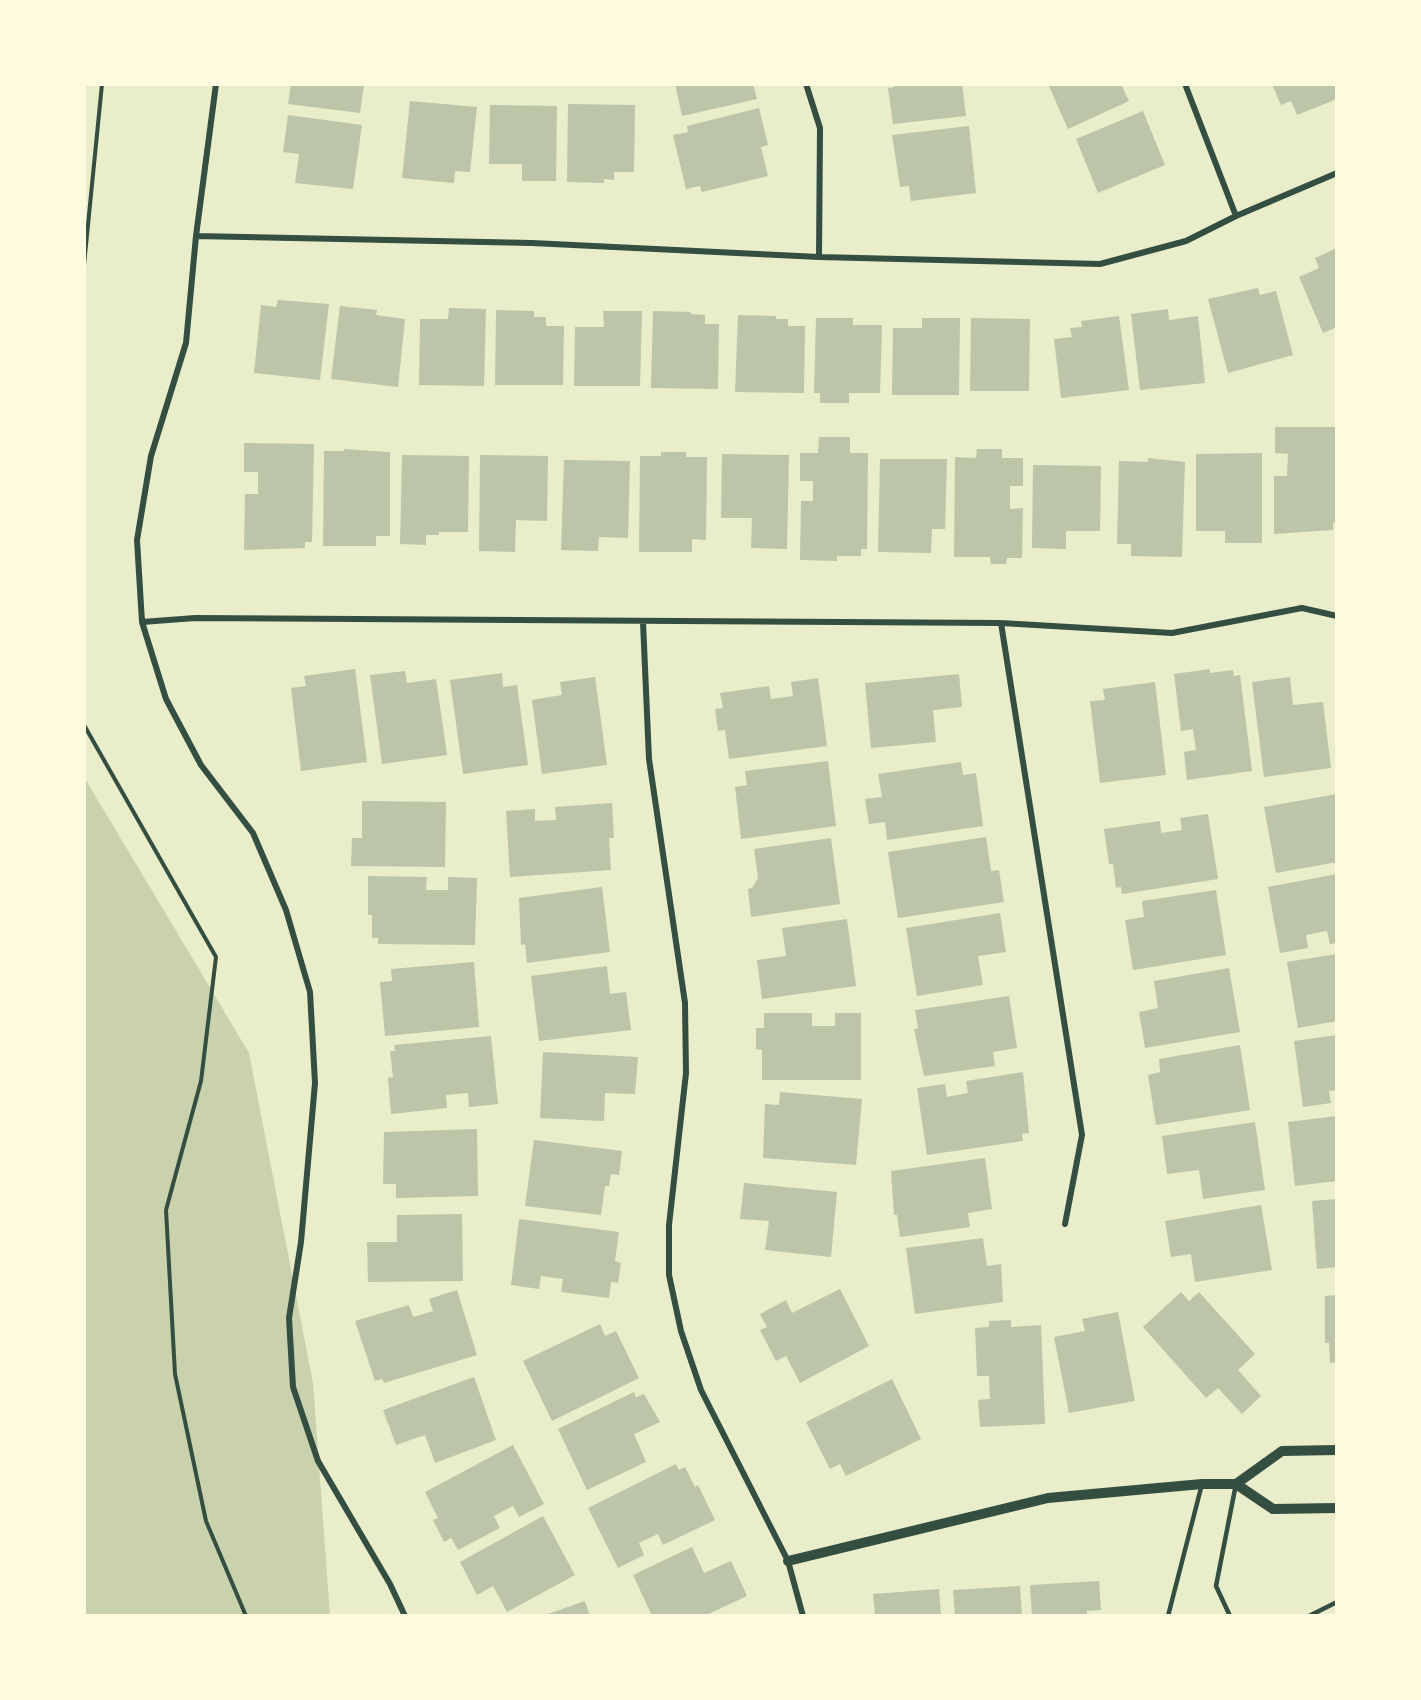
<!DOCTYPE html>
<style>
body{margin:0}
#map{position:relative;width:1421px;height:1700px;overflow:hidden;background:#e9edc9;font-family:"Golos Text",sans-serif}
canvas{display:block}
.frame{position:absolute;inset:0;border:86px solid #fefae0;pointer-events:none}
</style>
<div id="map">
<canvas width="1421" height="1700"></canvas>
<div class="frame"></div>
</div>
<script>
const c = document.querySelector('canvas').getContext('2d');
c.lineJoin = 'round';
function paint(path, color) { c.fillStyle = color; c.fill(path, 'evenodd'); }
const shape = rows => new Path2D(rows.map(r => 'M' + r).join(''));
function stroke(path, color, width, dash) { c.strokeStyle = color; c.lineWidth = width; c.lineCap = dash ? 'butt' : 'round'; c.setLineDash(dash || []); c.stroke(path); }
paint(shape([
 [84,777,249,1053,313,1383,330,1616,84,1616]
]), '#cad2ad');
paint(shape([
 [291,84,364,84,360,113,288,104],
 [675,84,753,84,757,99,682,116],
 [894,84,962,84,966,116,893,124,888,88,894,87],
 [1048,84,1121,84,1129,101,1068,129],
 [1272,84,1337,84,1337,99,1297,115,1291,101,1281,105],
 [410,101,477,107,470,172,455,171,454,183,402,178],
 [568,104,635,105,634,172,614,172,614,180,604,179,604,183,567,182],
 [490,105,557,106,556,181,522,181,522,164,489,164],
 [759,108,768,145,761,147,768,176,702,192,700,186,686,189,673,135,688,132,687,126],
 [1143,111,1165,165,1098,193,1076,139],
 [288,115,362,125,353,189,295,183,299,154,283,152],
 [969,126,976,193,911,201,909,186,900,187,892,135],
 [1337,248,1337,327,1323,333,1299,277,1319,268,1315,258],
 [1258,288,1260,295,1276,291,1293,355,1228,373,1208,299],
 [278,300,329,304,320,380,254,373,261,305,276,307],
 [340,306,377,310,376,315,405,319,398,387,331,379],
 [449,308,486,309,484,386,419,385,420,319,448,319],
 [1168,309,1169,320,1198,316,1205,383,1140,390,1131,314],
 [496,310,534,311,534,317,546,317,546,326,564,326,563,385,495,385],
 [603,311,642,311,640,386,574,386,575,327,604,327],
 [653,311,691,312,691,314,705,315,705,324,719,324,718,389,651,388],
 [738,315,776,316,776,319,788,319,788,326,805,326,804,393,735,392],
 [1119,316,1129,390,1061,398,1054,339,1072,337,1070,328,1082,327,1081,321],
 [816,318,853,318,853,325,882,325,880,393,849,393,849,403,820,403,820,393,814,393],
 [922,318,960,318,959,395,892,395,893,328,922,328],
 [971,318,1030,319,1029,391,970,391],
 [1275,427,1337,427,1337,523,1333,523,1333,530,1274,534,1274,476,1287,476,1288,454,1275,453],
 [819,437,850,437,850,453,868,453,867,549,861,549,861,556,837,556,837,561,800,560,801,501,813,501,813,481,800,481,800,453,818,453],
 [244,443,314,444,312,542,305,542,305,548,244,550,245,494,258,494,258,472,244,472],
 [344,449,390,452,390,536,376,536,376,546,323,546,324,451,344,451],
 [977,449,1002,449,1002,458,1023,458,1023,486,1010,486,1010,509,1023,508,1022,558,1007,558,1006,564,991,564,990,557,954,557,955,457,976,458],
 [661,452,686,452,686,457,707,457,706,540,692,539,692,552,639,552,640,456,661,456],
 [1262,453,1262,543,1225,543,1225,531,1196,531,1196,454],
 [722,454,789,455,787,549,751,548,752,518,721,518],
 [402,455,469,456,468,532,439,532,439,535,426,535,426,545,400,544],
 [480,455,548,456,547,521,516,520,515,552,479,551],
 [1148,458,1185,462,1182,557,1131,556,1131,544,1117,544,1119,461,1148,462],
 [880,459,947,459,945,529,932,529,931,553,878,552],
 [564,460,630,461,628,538,599,537,598,551,561,550],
 [1033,465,1101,466,1100,531,1066,531,1066,549,1032,548],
 [355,669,367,762,301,771,291,688,306,686,304,676],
 [1210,669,1210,673,1233,670,1234,676,1240,675,1252,771,1187,780,1184,752,1196,750,1193,729,1181,731,1174,674],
 [405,671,407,683,436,679,447,755,382,764,370,675],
 [502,673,503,687,517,685,528,765,463,774,450,680],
 [959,674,962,707,933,710,936,742,871,748,865,683],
 [595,677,607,765,542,774,532,700,562,695,560,682],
 [1290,677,1293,705,1323,702,1331,768,1264,777,1252,682],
 [818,678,827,746,729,759,725,730,718,731,715,709,723,708,720,693,769,686,771,699,793,696,791,682],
 [1155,682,1166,775,1100,783,1090,701,1105,700,1103,689],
 [828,761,836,826,741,839,735,787,747,785,745,771],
 [961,762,963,775,976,773,983,826,887,840,885,822,869,824,865,799,882,797,878,774],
 [1337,794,1337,862,1276,873,1264,807],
 [362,801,446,802,445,867,351,866,352,838,362,838],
 [612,803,614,838,609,838,611,870,510,877,506,811,535,809,535,821,556,820,555,807],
 [1208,814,1218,879,1122,894,1121,887,1116,888,1113,864,1109,864,1104,829,1160,821,1161,833,1182,830,1180,818],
 [986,837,991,871,999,870,1004,902,898,918,888,852],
 [831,838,840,904,751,917,748,889,752,888,758,878,754,849],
 [1337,874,1337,943,1330,944,1327,931,1306,935,1308,948,1280,953,1268,887],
 [368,876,427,877,426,890,448,890,448,877,477,878,475,945,378,944,378,938,372,938,372,915,368,915],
 [602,887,610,952,527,963,525,944,521,945,519,898],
 [1216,890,1226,955,1133,970,1125,920,1144,917,1142,901],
 [1000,913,1006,952,978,956,983,985,917,996,906,928],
 [847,919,856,986,762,999,757,960,786,956,782,928],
 [1337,954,1337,1021,1298,1028,1287,962],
 [474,962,479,1027,385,1036,380,982,392,981,391,969],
 [607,966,610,994,626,992,631,1030,539,1041,531,976],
 [1229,968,1240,1032,1145,1048,1139,1012,1158,1008,1154,981],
 [1009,996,1017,1048,993,1052,995,1066,924,1076,914,1029,918,1028,915,1010],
 [764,1013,812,1013,812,1026,835,1026,835,1013,861,1013,861,1080,762,1080,762,1050,756,1049,756,1028,764,1028],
 [1337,1035,1337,1090,1329,1091,1331,1103,1303,1107,1294,1041],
 [491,1036,498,1104,469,1107,468,1093,446,1095,447,1108,391,1114,388,1078,393,1077,390,1051,395,1051,394,1045],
 [1240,1045,1250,1110,1156,1125,1148,1075,1160,1072,1159,1059],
 [543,1052,638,1057,635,1094,605,1093,604,1121,540,1118],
 [1023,1072,1029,1133,1022,1134,1023,1141,927,1155,917,1088,945,1084,947,1097,968,1093,966,1081],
 [780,1092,862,1099,856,1165,763,1158,765,1104,779,1105],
 [1337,1116,1337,1181,1295,1186,1288,1122],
 [1255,1122,1265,1190,1203,1199,1199,1170,1167,1174,1162,1136],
 [477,1129,478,1196,396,1198,396,1184,383,1184,384,1132],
 [534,1140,622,1151,619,1175,611,1174,609,1186,605,1186,601,1215,525,1206],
 [985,1158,992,1209,968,1213,970,1227,900,1237,897,1215,894,1215,891,1171],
 [744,1183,837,1192,831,1257,765,1250,769,1221,740,1219],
 [1337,1199,1337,1267,1317,1269,1312,1201],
 [1261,1205,1272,1270,1195,1282,1191,1254,1171,1257,1165,1221],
 [462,1214,463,1281,368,1282,367,1242,397,1242,397,1215],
 [519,1219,619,1232,615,1261,621,1263,618,1283,611,1282,609,1298,561,1292,563,1279,541,1276,539,1289,511,1285],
 [983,1238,987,1266,1001,1264,1003,1302,915,1314,906,1248],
 [840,1289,869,1346,800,1383,786,1356,776,1361,760,1330,767,1327,760,1314,786,1300,792,1313],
 [457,1290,477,1355,384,1383,382,1379,375,1381,355,1321,409,1305,413,1317,433,1311,429,1299],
 [1181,1292,1189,1301,1199,1292,1255,1354,1238,1370,1261,1396,1242,1414,1218,1388,1206,1398,1143,1327],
 [1337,1295,1337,1362,1330,1363,1329,1343,1325,1343,1325,1296],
 [1118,1312,1135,1401,1069,1413,1054,1337,1085,1331,1082,1319],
 [1011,1320,1011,1327,1041,1325,1045,1424,980,1427,978,1400,990,1399,989,1376,977,1376,975,1328,989,1327,989,1321],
 [600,1324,605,1336,616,1331,639,1378,552,1421,523,1361],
 [474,1377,496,1440,435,1463,425,1435,396,1445,383,1410],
 [892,1379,921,1439,846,1476,840,1464,830,1469,806,1422],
 [634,1392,636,1397,644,1394,660,1422,634,1434,646,1462,587,1490,558,1429],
 [513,1445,544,1504,519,1517,513,1506,494,1516,500,1528,458,1550,451,1538,444,1542,433,1520,438,1518,425,1492],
 [676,1464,679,1470,685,1467,695,1487,698,1485,715,1520,663,1545,658,1534,639,1543,644,1555,618,1568,588,1508],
 [543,1516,575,1575,507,1612,493,1586,477,1595,460,1562],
 [692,1547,704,1573,731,1561,747,1596,704,1616,652,1616,633,1575],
 [1099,1581,1101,1610,1087,1611,1087,1616,1032,1616,1030,1585],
 [1020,1586,1022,1616,955,1616,953,1590],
 [939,1589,941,1616,875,1616,873,1594],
 [585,1601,590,1616,542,1616]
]), '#bcc5a7');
stroke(shape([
 [84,265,102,84],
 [84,725,216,957,201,1081,166,1210,175,1374,206,1521,246,1616]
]), '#344e41', 4);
stroke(shape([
 [1168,1616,1202,1484],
 [1230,1616,1216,1586,1236,1484],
 [1309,1616,1337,1602]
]), '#344e41', 4.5);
stroke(shape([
 [216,84,196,236,186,343,151,456,137,540,142,622,166,699,201,765,253,833,286,910,310,992,315,1083,301,1242,289,1318,293,1387,318,1461,390,1584,405,1616],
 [806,84,820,128,819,257],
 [1185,84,1236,216],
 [196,236,532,243,819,257,1100,264,1186,241,1236,216,1337,173],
 [142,622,195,618,1001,623,1172,633,1302,608,1337,616],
 [643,622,649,759,685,1003,686,1073,669,1225,669,1275,681,1331,701,1390,788,1561,803,1616],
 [1001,623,1082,1135,1065,1224]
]), '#344e41', 6);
stroke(shape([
 [1236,1484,1273,1509,1337,1508],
 [788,1561,1048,1498,1202,1484,1236,1484,1282,1451,1337,1450]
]), '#344e41', 10);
</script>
